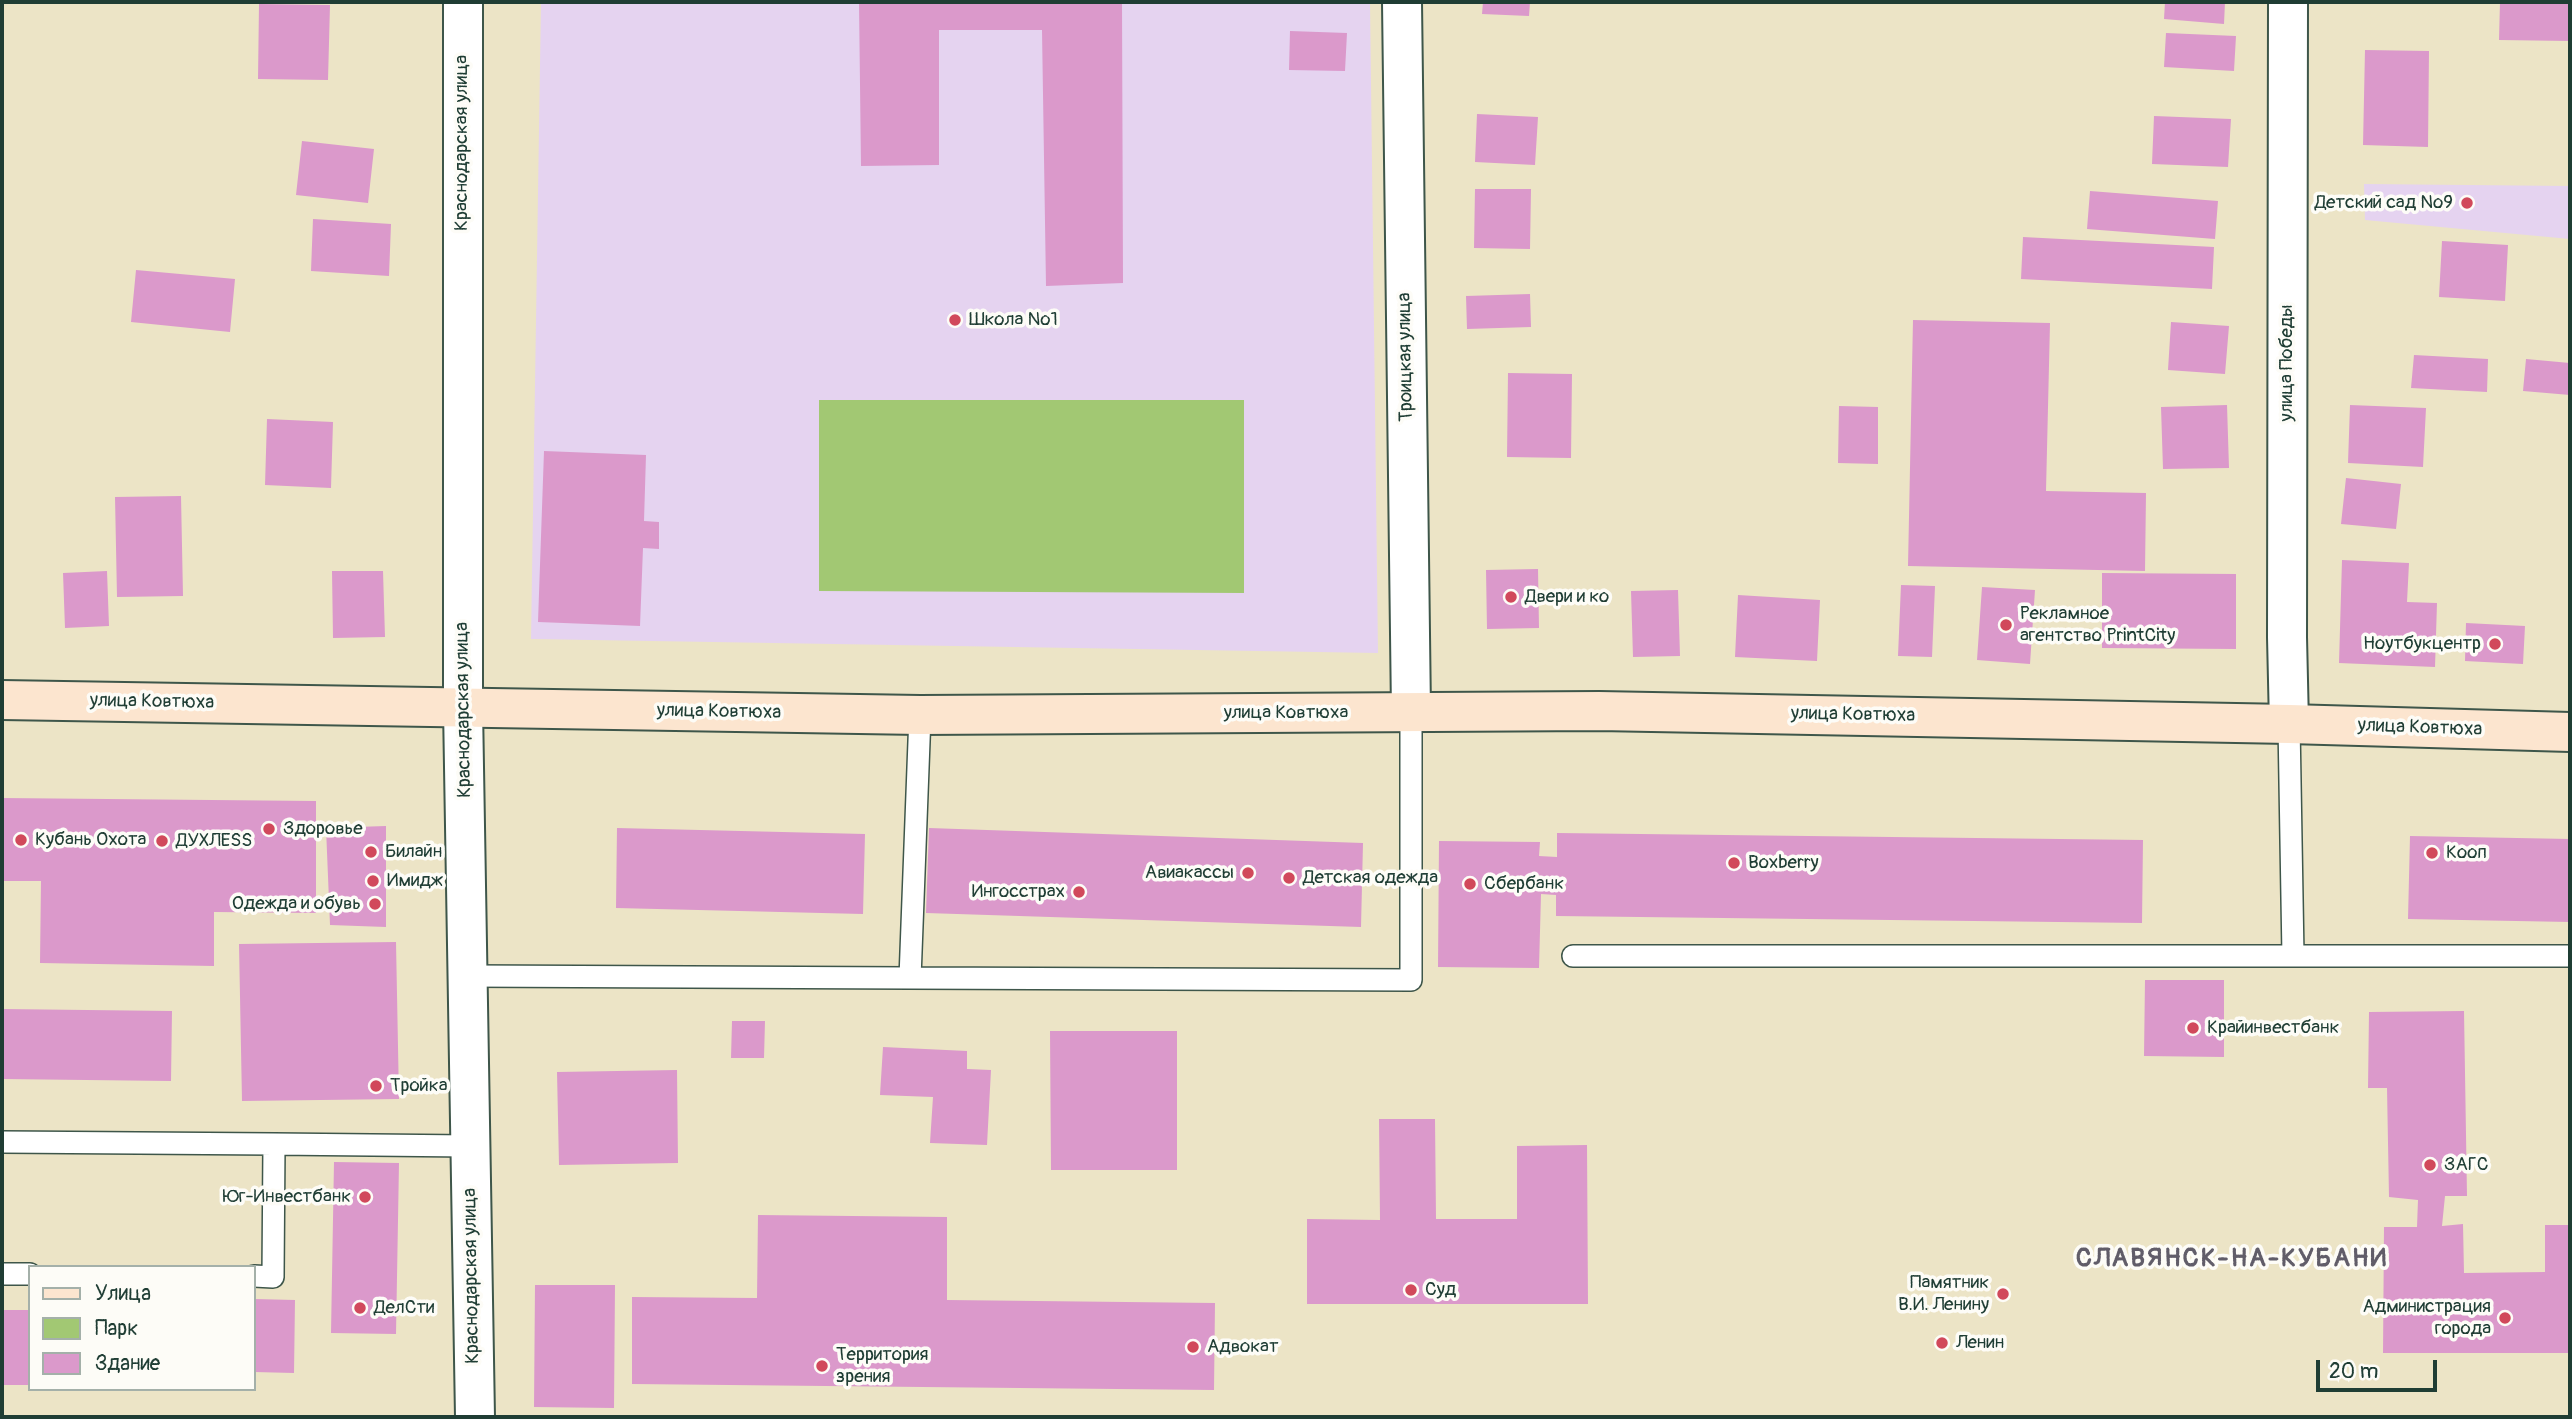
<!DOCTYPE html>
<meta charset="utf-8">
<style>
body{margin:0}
#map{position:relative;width:2572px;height:1419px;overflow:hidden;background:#ece4c6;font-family:Pangolin,sans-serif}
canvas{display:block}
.frame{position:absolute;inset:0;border:4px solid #1f3d34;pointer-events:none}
.legend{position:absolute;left:28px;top:1265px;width:228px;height:126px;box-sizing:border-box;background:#fdfcf7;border:2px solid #a4b0a9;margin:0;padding:9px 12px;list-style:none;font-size:21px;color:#1f3d34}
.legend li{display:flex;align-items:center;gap:14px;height:35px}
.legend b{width:35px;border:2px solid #a4b0a9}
.scale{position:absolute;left:2316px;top:1360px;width:121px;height:32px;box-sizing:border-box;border:4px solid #1f3d34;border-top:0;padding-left:9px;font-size:21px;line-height:24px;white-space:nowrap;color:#1f3d34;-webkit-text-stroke:5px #fdfcf7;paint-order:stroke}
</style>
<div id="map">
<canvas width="2572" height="1419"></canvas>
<div class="frame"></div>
<ul class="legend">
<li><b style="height:9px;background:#fce5cf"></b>Улица</li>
<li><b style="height:19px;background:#a2c873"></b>Парк</li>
<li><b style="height:19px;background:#db99cb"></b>Здание</li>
</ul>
<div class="scale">20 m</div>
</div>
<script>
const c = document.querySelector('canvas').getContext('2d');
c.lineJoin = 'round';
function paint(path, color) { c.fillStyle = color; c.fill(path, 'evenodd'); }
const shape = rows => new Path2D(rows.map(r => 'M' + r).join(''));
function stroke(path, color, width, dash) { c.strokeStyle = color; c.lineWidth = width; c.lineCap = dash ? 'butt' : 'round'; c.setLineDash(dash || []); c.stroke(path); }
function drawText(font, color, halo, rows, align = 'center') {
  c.font = font + ' Pangolin,sans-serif'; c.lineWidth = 7; c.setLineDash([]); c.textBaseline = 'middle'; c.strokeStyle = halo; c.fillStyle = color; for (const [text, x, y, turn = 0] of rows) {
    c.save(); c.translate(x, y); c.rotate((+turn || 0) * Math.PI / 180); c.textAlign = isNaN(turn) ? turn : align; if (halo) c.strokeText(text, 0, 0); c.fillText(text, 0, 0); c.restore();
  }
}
paint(shape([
 [541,2,1370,2,1378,653,531,639],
 [2364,184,2570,186,2570,239,2365,220]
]), '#e5d3f0');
paint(shape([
 [819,400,1244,400,1244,593,819,591]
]), '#a2c873');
paint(shape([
 [859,2,1122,2,1123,283,1046,286,1042,30,939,30,939,165,861,166],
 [1483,2,1530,2,1529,16,1482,14],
 [2165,2,2225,2,2224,24,2164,19],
 [2500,2,2570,2,2570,41,2499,40],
 [259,4,330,5,328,80,258,79],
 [1290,31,1347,33,1345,71,1289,70],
 [2166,33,2236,36,2234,71,2164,67],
 [2365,50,2429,51,2428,147,2363,145],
 [1477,114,1538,117,1535,165,1475,162],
 [2154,116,2231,119,2228,167,2152,164],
 [302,141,374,149,368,203,296,195],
 [1475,189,1531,189,1530,249,1474,248],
 [2090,191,2218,201,2215,239,2087,229],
 [313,219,391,224,389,276,311,271],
 [2023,237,2214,247,2212,289,2021,279],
 [2442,241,2508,245,2505,301,2439,297],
 [136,270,235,279,230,332,131,322],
 [1530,294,1531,327,1467,329,1466,296],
 [1913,320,2050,323,2046,491,2146,493,2145,571,1908,566],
 [2171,322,2229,326,2225,374,2168,370],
 [2414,355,2488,359,2487,392,2411,388],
 [2526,359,2570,363,2570,395,2523,391],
 [1508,373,1572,374,1571,458,1507,457],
 [2227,405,2229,468,2163,469,2161,407],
 [2350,405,2426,408,2423,467,2348,463],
 [1839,406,1878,407,1878,464,1838,463],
 [267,419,333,422,331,488,265,485],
 [544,451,646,455,644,521,659,522,659,549,643,548,640,626,538,622],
 [2346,478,2401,484,2396,529,2341,524],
 [181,496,183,596,117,597,115,497],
 [2342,560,2409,563,2407,602,2437,603,2435,667,2339,663],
 [1538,569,1539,628,1487,629,1486,570],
 [107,571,109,626,65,628,63,573],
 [332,571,383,571,385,637,333,638],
 [2102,573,2236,574,2236,649,2102,648],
 [1901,585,1935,586,1932,657,1898,656],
 [1982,587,2035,590,2030,664,1977,660],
 [1678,590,1680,656,1633,657,1631,591],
 [1738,595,1820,600,1817,661,1735,657],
 [2466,623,2525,626,2523,664,2465,661],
 [2,798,316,801,316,913,214,912,214,966,40,963,41,881,2,881],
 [386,826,386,927,330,925,326,828],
 [617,828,865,834,863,914,616,908],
 [929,828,1363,843,1361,927,926,913],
 [1557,833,2143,840,2142,923,1556,916,1556,895,1541,894,1539,968,1438,967,1439,841,1540,842,1539,856,1557,857],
 [2410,836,2570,839,2570,922,2408,919],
 [396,942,399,1099,242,1101,239,944],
 [2145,980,2224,980,2224,1057,2144,1056],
 [2,1009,172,1011,171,1081,2,1079],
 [2464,1011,2467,1196,2445,1196,2442,1226,2463,1224,2464,1273,2545,1272,2545,1225,2570,1225,2570,1353,2383,1353,2384,1227,2417,1227,2418,1200,2389,1197,2387,1088,2368,1088,2369,1012],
 [732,1021,765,1021,764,1058,731,1058],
 [1050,1031,1177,1031,1177,1170,1051,1170],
 [883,1047,967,1051,967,1069,991,1070,987,1145,930,1143,933,1097,880,1095],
 [677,1070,678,1163,559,1165,557,1072],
 [1379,1119,1435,1119,1436,1219,1517,1219,1517,1146,1587,1145,1588,1304,1307,1304,1307,1219,1380,1220],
 [334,1162,399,1163,396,1334,331,1333],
 [758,1215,947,1217,947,1300,1215,1303,1214,1390,632,1384,632,1297,757,1298],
 [535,1285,615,1285,614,1408,534,1407],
 [254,1299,295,1300,294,1373,254,1372],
 [2,1310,30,1310,30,1385,2,1385]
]), '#db99cb');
const service = shape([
 [1573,956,2293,956,2289,724],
 [2293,956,2570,956],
 [467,976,910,978,920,715],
 [910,978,1411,980,1411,712],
 [2,1142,274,1144],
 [2,1274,30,1274],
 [254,1276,273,1277,274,1144,470,1146]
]);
const tertiary = shape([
 [463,2,463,708,475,1417],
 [1402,2,1411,712],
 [2288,2,2287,637,2289,724]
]);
const secondary = shape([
 [2,700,920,715,1599,711,2289,724,2570,732]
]);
stroke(service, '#3e564a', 24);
stroke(tertiary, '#3e564a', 42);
stroke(secondary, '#3e564a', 42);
stroke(service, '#fff', 21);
stroke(tertiary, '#fff', 38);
stroke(secondary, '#fce5cf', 38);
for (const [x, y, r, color] of [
 [2467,203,7,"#d1495b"],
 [955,320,7,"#d1495b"],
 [1511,597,7,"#d1495b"],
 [2006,625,7,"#d1495b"],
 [2495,644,7,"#d1495b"],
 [269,829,7,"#d1495b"],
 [21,840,7,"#d1495b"],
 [162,841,7,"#d1495b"],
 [371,852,7,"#d1495b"],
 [2432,853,7,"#d1495b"],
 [1734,863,7,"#d1495b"],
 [1248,873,7,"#d1495b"],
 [1289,878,7,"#d1495b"],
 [373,881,7,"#d1495b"],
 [1470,884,7,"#d1495b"],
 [1079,892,7,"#d1495b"],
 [375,904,7,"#d1495b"],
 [2193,1028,7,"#d1495b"],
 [376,1086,7,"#d1495b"],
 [2430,1165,7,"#d1495b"],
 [365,1197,7,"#d1495b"],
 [1411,1290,7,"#d1495b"],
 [2003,1294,7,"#d1495b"],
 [360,1308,7,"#d1495b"],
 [2505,1318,7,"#d1495b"],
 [1942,1343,7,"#d1495b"],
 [1193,1347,7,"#d1495b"],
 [822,1366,7,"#d1495b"]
]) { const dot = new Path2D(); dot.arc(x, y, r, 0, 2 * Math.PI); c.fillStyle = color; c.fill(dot); stroke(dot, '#fdfcf7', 2.5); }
drawText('19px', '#1f3d34', '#fdfcf7', [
 ["Краснодарская улица",462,143,-90],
 ["Троицкая улица",1406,357,-91],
 ["улица Победы",2287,363,-90],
 ["улица Ковтюха",152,702,1],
 ["Краснодарская улица",464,710,-91],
 ["улица Ковтюха",719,712,1],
 ["улица Ковтюха",1286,713],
 ["улица Ковтюха",1853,715,1],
 ["улица Ковтюха",2420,728,2],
 ["Краснодарская улица",472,1276,-91]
]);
drawText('19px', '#1f3d34', '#fdfcf7', [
 ["Детский сад №9",2453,203,"right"],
 ["Школа №1",969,320],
 ["Двери и ко",1525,597],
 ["Рекламное",2020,614],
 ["агентство PrintCity",2020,636],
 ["Ноутбукцентр",2481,644,"right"],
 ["Здоровье",283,829],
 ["Кубань Охота",35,840],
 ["ДУХЛЕSS",176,841],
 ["Билайн",385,852],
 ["Кооп",2446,853],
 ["Boxberry",1748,863],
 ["Авиакассы",1234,873,"right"],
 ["Детская одежда",1303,878],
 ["Имидж",387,881],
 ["Сбербанк",1484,884],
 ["Ингосстрах",1065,892,"right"],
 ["Одежда и обувь",361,904,"right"],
 ["Крайинвестбанк",2207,1028],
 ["Тройка",390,1086],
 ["ЗАГС",2444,1165],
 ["Юг-Инвестбанк",351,1197,"right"],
 ["Памятник",1989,1283,"right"],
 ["В.И. Ленину",1989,1305,"right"],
 ["Суд",1425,1290],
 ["Администрация",2491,1307,"right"],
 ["города",2491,1329,"right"],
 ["ДелСти",374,1308],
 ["Ленин",1956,1343],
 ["Адвокат",1207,1347],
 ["Территория",836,1355],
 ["зрения",836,1377]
], 'left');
c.letterSpacing = '2px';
drawText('bold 26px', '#615d69', '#fdfcf7', [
 ["СЛАВЯНСК-НА-КУБАНИ",2232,1259]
]);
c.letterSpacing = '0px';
</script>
